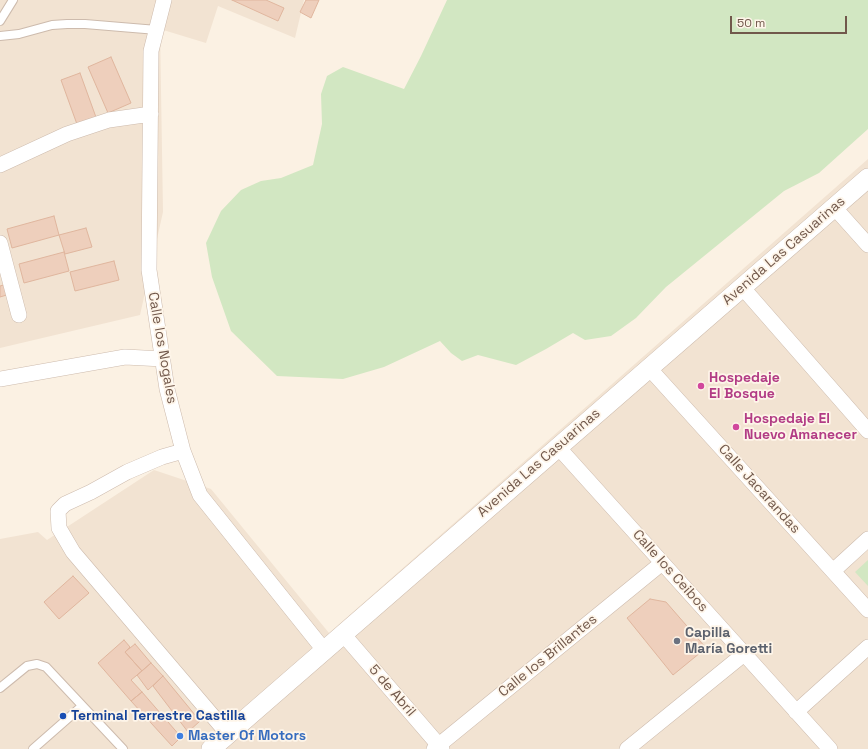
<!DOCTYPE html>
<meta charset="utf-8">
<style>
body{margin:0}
#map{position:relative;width:868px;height:749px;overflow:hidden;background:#fbf1e3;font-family:"Space Grotesk",sans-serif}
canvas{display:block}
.scale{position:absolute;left:730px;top:16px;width:117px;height:18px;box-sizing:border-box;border:2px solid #71584b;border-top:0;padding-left:5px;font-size:12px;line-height:14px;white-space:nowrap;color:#71584b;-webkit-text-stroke:3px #fef5e9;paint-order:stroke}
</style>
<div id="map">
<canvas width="868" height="749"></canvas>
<div class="scale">50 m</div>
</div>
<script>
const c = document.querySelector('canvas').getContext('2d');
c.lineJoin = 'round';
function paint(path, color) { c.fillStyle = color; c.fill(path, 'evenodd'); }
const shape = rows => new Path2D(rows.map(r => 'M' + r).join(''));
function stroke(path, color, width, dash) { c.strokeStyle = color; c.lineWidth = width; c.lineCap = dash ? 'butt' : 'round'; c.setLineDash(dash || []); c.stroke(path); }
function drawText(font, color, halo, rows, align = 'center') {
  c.font = font + ' "Space Grotesk",sans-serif'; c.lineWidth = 3.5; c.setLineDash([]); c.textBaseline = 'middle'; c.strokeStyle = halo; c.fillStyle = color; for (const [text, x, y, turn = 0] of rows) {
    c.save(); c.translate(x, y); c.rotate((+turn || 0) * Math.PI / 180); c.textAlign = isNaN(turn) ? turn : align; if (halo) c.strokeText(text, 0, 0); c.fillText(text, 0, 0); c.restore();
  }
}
paint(shape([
 [0,0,304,0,295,38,218,6,206,43,160,29,163,212,140,315,0,348],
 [868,159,868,749,0,749,0,539,38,532,47,540,154,470,211,489,329,633]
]), '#f2e3d2');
paint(shape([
 [447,0,868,0,868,129,819,173,784,191,666,287,636,318,611,336,585,340,573,333,546,349,516,365,478,355,462,361,451,353,440,341,384,367,343,379,277,376,231,331,212,277,206,243,221,211,241,190,261,181,281,178,313,165,322,124,321,94,327,76,343,67,404,89,421,56],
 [868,560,868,586,855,572]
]), '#d2e7c2');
const building = shape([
 [232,0,266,0,284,8,278,21,232,0],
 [306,0,319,0,311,18,300,12,306,0],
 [111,57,131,103,108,113,88,67,111,57],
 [80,73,97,120,78,127,61,80,80,73],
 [54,216,59,235,12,248,7,229,54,216],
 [86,228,92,247,65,254,59,235,86,228],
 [64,252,69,271,24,283,19,264,64,252],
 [114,261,119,280,75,291,70,272,114,261],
 [7,284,10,294,0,297,0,286,7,284],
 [73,576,89,593,59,619,44,602,73,576],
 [650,599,666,602,706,648,673,675,627,618,650,599],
 [124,640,130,647,125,652,142,671,131,680,142,692,131,701,98,663,124,640],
 [135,644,151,663,142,671,125,652,135,644],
 [151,663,163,676,148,690,137,675,151,663],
 [163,676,200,721,188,732,153,686,163,676],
 [142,692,181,737,172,746,131,701,142,692]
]);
paint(building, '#eecfbc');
stroke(building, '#e0b69e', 1);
const service = shape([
 [0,21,13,0],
 [0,36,19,34,52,25,67,24,85,24,157,30],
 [0,688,27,666,37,664,46,667,123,749],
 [33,749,82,706]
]);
const minor = shape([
 [164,0,151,51,149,270,167,389,183,451,200,495,324,650],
 [0,165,67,134,109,120,151,114],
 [834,207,868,245],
 [0,243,19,315],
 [742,287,868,431],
 [649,368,868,610],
 [0,379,125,357,163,359],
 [558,447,830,749],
 [183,451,162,457,127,472,91,492,65,504,58,511,59,528,73,552,228,734],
 [833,571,868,539],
 [343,634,442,749],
 [796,712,868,647],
 [434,749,662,563],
 [627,749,744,654]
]);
const tertiary = shape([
 [211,749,868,178]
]);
stroke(service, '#cdbbad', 10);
stroke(minor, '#cdbbad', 16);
stroke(tertiary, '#cdbbad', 20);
stroke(service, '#fff', 8);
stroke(minor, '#fff', 15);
stroke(tertiary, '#fff', 19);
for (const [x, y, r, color] of [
 [701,386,4,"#d1479c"],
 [736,427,4,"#d1479c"],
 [677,641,4,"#6b7280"],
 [63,716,4,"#1a4fb4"],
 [180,736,4,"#3f7fe0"]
]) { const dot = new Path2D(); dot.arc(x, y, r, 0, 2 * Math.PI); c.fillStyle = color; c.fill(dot); stroke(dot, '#fef5e9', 1.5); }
drawText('14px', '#71584b', '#fef5e9', [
 ["Avenida Las Casuarinas",784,251,-41],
 ["Calle los Nogales",162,348,80],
 ["Avenida Las Casuarinas",539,463,-41],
 ["Calle Jacarandas",759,489,48],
 ["Calle los Ceibos",670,571,48],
 ["Calle los Brillantes",548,656,-39],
 ["5 de Abril",392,691,49]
]);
drawText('bold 14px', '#b23c85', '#fef5e9', [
 ["Hospedaje",709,378],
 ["El Bosque",709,394],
 ["Hospedaje El",744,419],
 ["Nuevo Amanecer",744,435]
], 'left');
drawText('bold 14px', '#5b616d', '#fef5e9', [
 ["Capilla",685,633],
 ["María Goretti",685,649]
], 'left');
drawText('bold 14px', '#164399', '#fef5e9', [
 ["Terminal Terrestre Castilla",71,716]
], 'left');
drawText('bold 14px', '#366cbe', '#fef5e9', [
 ["Master Of Motors",188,736]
], 'left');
</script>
